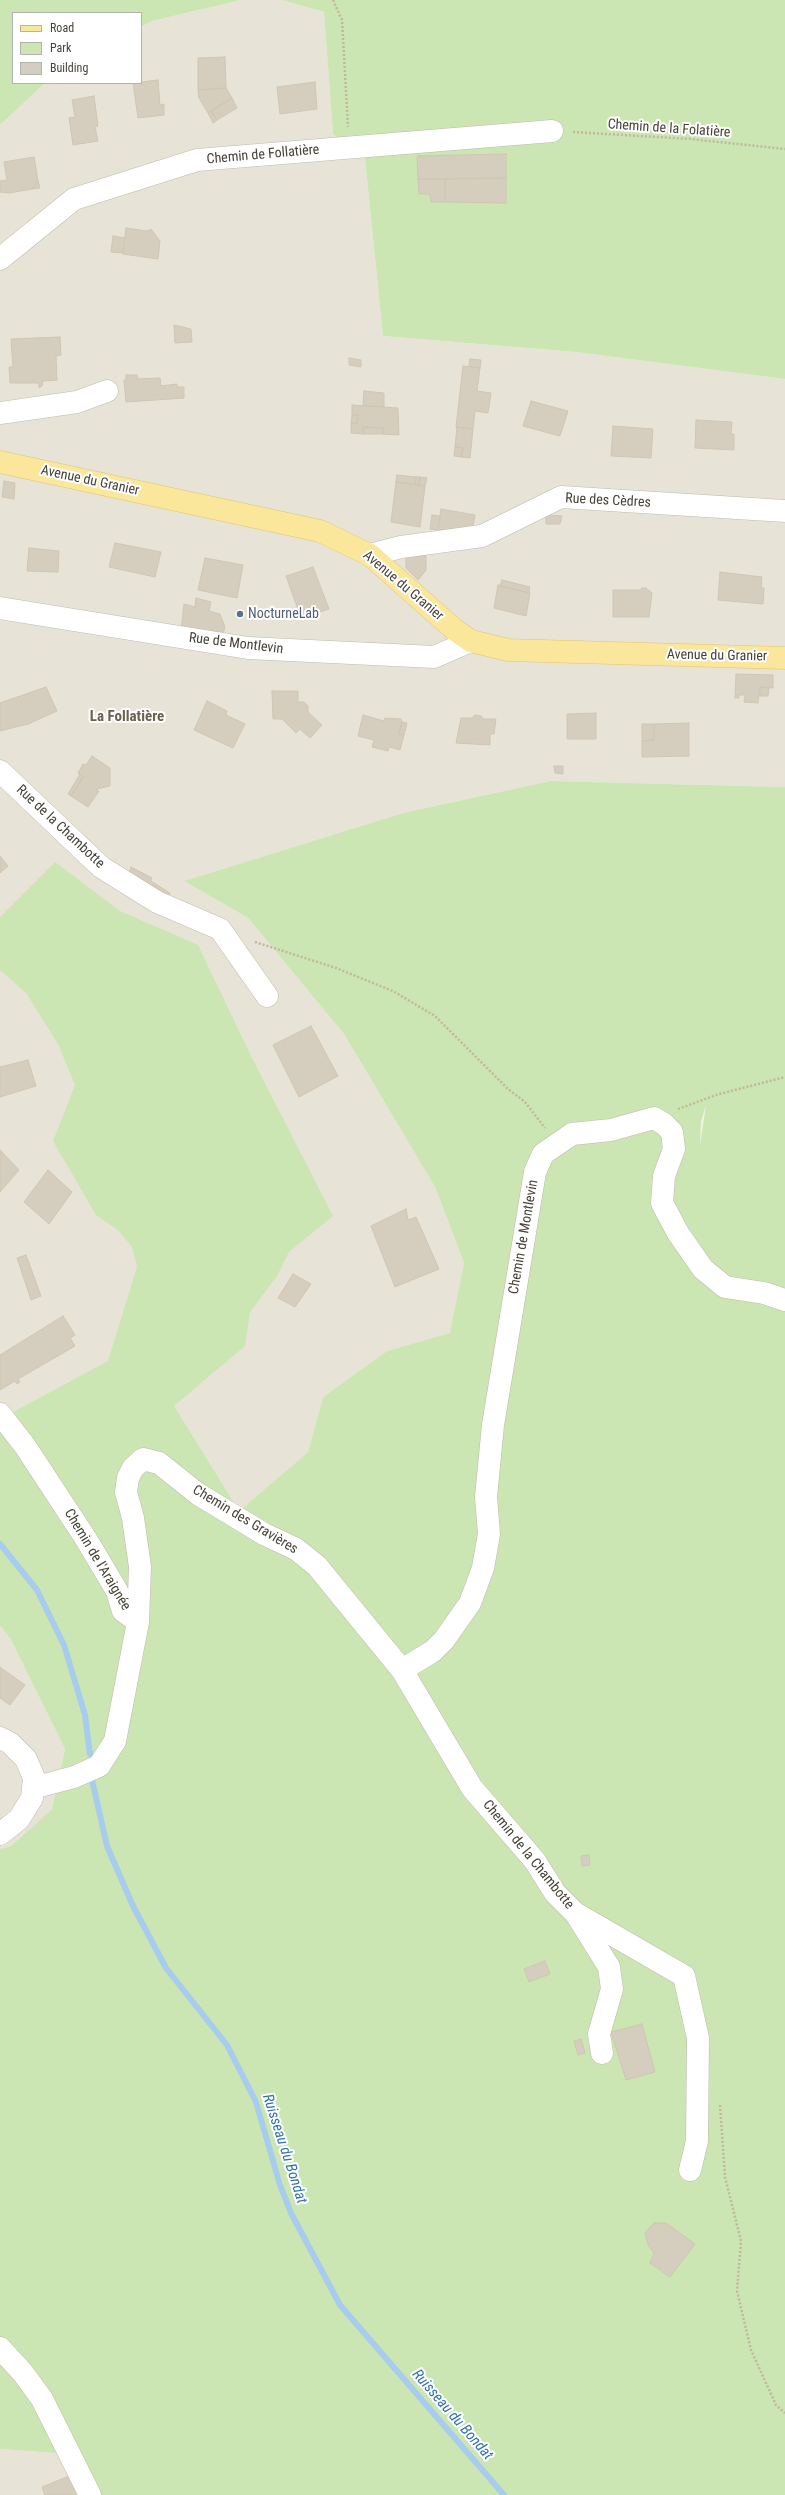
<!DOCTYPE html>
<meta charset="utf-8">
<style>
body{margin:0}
#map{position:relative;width:785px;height:2495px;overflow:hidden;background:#f4f1e9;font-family:"Roboto Condensed",sans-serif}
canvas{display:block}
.legend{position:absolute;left:12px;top:12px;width:130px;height:72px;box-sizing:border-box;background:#fff;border:1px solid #b5b3af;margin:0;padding:5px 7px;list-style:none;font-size:12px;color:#474238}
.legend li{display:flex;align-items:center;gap:8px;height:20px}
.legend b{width:20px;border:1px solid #b5b3af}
</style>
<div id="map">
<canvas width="785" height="2495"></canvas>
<ul class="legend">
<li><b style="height:5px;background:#fae79c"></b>Road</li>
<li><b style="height:11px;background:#cbe6b3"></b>Park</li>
<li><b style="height:11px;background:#d5cebf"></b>Building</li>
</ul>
</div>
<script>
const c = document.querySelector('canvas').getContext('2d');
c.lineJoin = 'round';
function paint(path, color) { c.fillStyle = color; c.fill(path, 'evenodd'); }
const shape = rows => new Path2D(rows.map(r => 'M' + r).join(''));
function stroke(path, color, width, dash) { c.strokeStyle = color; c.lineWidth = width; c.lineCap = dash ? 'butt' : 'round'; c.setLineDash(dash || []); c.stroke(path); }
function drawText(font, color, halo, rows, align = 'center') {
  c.font = font + ' "Roboto Condensed",sans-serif'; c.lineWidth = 4; c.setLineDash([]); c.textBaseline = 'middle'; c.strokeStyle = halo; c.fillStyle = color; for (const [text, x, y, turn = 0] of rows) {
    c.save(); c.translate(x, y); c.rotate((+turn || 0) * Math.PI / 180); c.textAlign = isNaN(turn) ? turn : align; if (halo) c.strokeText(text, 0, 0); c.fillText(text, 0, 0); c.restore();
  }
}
paint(shape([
 [241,0,282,0,324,12,333,134,365,159,383,336,576,352,785,379,785,787,550,781,403,813,184,881,248,918,344,1034,435,1187,464,1263,451,1333,387,1351,323,1397,308,1452,239,1511,0,1414,0,125,45,83,141,83,141,27,152,21],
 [0,1626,10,1638,65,1749,52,1809,11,1846,0,1849],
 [0,2449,83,2455,100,2495,0,2495]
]), '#e7e4d7');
paint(shape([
 [0,0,241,0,152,21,141,27,141,13,13,13,13,83,45,83,0,125],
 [282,0,785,0,785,379,576,352,383,336,365,159,333,134,324,12],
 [550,781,785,787,785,2495,100,2495,83,2455,0,2449,0,1849,11,1846,52,1809,65,1749,10,1638,0,1626,0,1425,4,1417,108,1361,137,1267,132,1247,118,1230,96,1215,53,1141,75,1085,58,1044,26,993,0,970,0,917,55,862,120,911,198,945,250,1054,333,1216,289,1252,277,1276,250,1312,245,1346,174,1406,239,1511,308,1452,323,1397,387,1351,450,1333,464,1263,435,1187,344,1034,248,918,184,881,403,813],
 [706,1105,700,1145,701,1122]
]), '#cbe6b3');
stroke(shape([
 [0,1544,37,1590,64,1645,85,1715,90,1754],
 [92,1780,107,1846,133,1906,166,1968,227,2045,256,2102,280,2185,291,2213,340,2305,504,2495]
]), '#a8ccee', 6);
const building = shape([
 [225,57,226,88,198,90,198,58,225,57],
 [158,80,160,105,164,104,164,115,138,118,133,83,158,80],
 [315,82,317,109,280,114,277,87,315,82],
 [226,88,232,98,208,113,199,98,198,90,226,88],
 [94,96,98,126,95,127,98,141,73,145,69,118,75,117,72,100,94,96],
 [232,98,237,108,217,120,211,111,232,98],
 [211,111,217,120,213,123,208,113,211,111],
 [506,154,506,178,418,179,417,156,506,154],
 [34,157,38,181,32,189,9,193,0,192,0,181,7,180,4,162,34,157],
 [506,178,506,203,445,202,445,179,506,178],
 [418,179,445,179,445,202,431,202,430,194,419,194,418,179],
 [38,181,40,188,32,189,38,181],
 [126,228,147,231,151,229,160,241,158,259,123,254,126,228],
 [113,236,125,238,123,253,111,252,113,236],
 [174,325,191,329,192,342,175,343,174,325],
 [60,337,61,355,56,356,57,380,43,381,42,386,39,388,39,383,10,383,9,367,13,367,11,339,60,337],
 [349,358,361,360,361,367,349,365,349,358],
 [470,359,481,360,480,368,469,366,470,359],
 [463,366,480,368,477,391,491,393,488,413,475,411,473,429,456,427,463,366],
 [126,375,137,375,138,379,160,378,161,386,177,384,177,387,184,387,184,398,126,402,124,380,126,380,126,375],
 [364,391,384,393,384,407,363,405,364,391],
 [531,401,568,411,560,436,523,426,531,401],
 [352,405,398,408,399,435,383,434,384,428,363,427,364,434,351,433,351,423,357,424,358,415,352,415,352,405],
 [352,415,358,415,357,424,351,423,352,415],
 [696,420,732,422,731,434,734,434,734,450,695,448,696,420],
 [613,426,653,429,651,458,611,456,613,426],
 [363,427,384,428,383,434,364,434,363,427],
 [457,427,473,429,470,458,461,457,463,448,455,447,457,427],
 [455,447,463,448,461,457,454,456,455,447],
 [397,475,416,477,415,485,396,482,397,475],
 [416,477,420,477,419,485,415,485,416,477],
 [420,477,427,478,425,486,419,485,420,477],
 [4,481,15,483,14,499,2,497,4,481],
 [396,482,425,486,420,527,391,522,396,482],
 [441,509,475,515,471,536,438,530,441,509],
 [432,515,440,516,438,530,430,529,432,515],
 [546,515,562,516,560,524,546,524,546,515],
 [115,543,161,552,155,577,109,567,115,543],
 [29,548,59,551,58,572,27,571,29,548],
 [406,556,426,556,426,570,418,580,406,568,406,556],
 [205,558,243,565,237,598,198,590,205,558],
 [313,567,329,609,301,618,286,576,313,567],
 [720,572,762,577,761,588,764,588,763,604,718,600,720,572],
 [502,580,530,587,529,593,500,586,502,580],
 [498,585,530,593,526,616,494,608,498,585],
 [642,588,646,588,652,593,649,617,613,617,613,590,641,590,642,588],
 [196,598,211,602,209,611,220,614,225,627,222,637,181,631,184,604,195,607,196,598],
 [736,674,773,675,773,688,760,687,758,703,744,702,745,695,739,695,739,698,735,698,736,674],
 [46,687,57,711,28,724,0,731,0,703,46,687],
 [760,687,769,688,768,696,760,696,760,687],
 [272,691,298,691,298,702,304,702,308,706,308,712,322,725,310,738,300,729,296,733,282,719,273,719,272,691],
 [207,701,227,711,226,715,245,724,233,748,194,730,207,701],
 [596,713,596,739,567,739,567,714,596,713],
 [363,715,384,721,385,718,401,719,402,722,399,734,404,735,400,750,389,747,388,751,372,747,374,740,358,736,363,715],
 [475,715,481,716,484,719,496,719,494,734,490,734,490,745,456,743,461,718,472,718,475,715],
 [402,722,407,723,404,735,399,734,402,722],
 [689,723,689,756,642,757,642,741,654,740,654,724,689,723],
 [642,724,654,724,654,740,642,741,642,724],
 [92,756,110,768,110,786,96,789,99,791,88,807,71,796,83,777,78,773,83,764,86,765,92,756],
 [554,766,563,766,563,774,555,773,554,766],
 [80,774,83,777,71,796,68,794,80,774],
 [0,856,8,866,0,873,0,856],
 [131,867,152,878,151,881,170,893,164,904,126,882,131,867],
 [311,1026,338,1076,299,1097,273,1045,311,1026],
 [28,1060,36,1086,0,1097,0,1067,28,1060],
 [0,1150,19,1170,0,1192,0,1150],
 [48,1170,72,1192,49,1224,24,1202,48,1170],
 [406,1209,408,1220,416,1217,439,1269,395,1287,371,1226,406,1209],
 [26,1255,41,1296,31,1300,17,1258,26,1255],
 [293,1274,311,1284,295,1307,278,1298,293,1274],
 [63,1316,75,1335,70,1338,75,1346,18,1379,20,1382,17,1384,15,1381,0,1390,0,1355,63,1316],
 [0,1667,25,1685,10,1705,0,1698,0,1667],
 [589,1855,590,1865,582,1866,581,1856,589,1855],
 [545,1961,550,1974,529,1982,524,1969,545,1961],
 [642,2024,655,2072,626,2080,611,2032,642,2024],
 [581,2039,585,2053,578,2055,574,2041,581,2039],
 [654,2223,666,2223,695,2244,670,2277,650,2263,654,2253,648,2245,645,2233,654,2223],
 [74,2474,81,2495,45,2495,42,2487,74,2474]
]);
paint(building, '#d5cebf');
stroke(building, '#d0c6b2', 1);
const minor = shape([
 [0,259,74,199,197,160,552,131],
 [0,413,77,402,107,391],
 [370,555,401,547,482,536,561,497,785,511],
 [0,608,248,648,434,657,471,641],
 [0,771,101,867,157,902,220,929,267,996],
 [0,1414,25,1446,86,1539,117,1591,123,1611,138,1622,115,1741,99,1766,74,1777,33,1788],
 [138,1622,140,1567,133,1518,126,1492,128,1478,133,1468,143,1459,159,1463,198,1494,264,1534,296,1549,317,1566,402,1670,472,1788,535,1861,555,1893,575,1913,684,1976,698,2038,697,2141,690,2170],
 [402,1670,433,1651,444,1640,470,1603,483,1568,489,1534,486,1497,493,1425,535,1172,543,1154,572,1134,611,1130,654,1118,664,1124,672,1132,674,1149,664,1176,662,1203,678,1233,703,1269,725,1287,764,1293,785,1300],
 [0,1738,10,1743,26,1759,34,1778,32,1798,19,1819,0,1834],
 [576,1914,609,1967,612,1989,599,2034,602,2053],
 [0,2348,23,2373,42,2399,90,2495]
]);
const major = shape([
 [0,462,320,531,370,555,455,630,471,641,508,650,785,658]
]);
stroke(minor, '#bfbaac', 23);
stroke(major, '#dfc66b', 23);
stroke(shape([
 [333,0,342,20,348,127],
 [573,132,691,139,785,149],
 [255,942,336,968,393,991,435,1016,508,1089,525,1102,545,1128],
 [678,1109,719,1094,785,1077],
 [720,2105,725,2177,741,2241,737,2291,751,2350,776,2405,785,2413]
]), '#c0b79d', 2.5, [2, 2]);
stroke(minor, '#fff', 22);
stroke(major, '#fae79c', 22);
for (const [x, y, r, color] of [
 [240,614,4,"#5c6f8a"]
]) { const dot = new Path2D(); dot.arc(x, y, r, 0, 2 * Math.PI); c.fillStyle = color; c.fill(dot); stroke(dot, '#fff', 1.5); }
drawText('14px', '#474238', '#fff', [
 ["Chemin de la Folatière",669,129,4],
 ["Chemin de Follatière",263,155,-5],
 ["Avenue du Granier",90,481,12],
 ["Rue des Cèdres",608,501,3],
 ["Avenue du Granier",403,586,40],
 ["Rue de Montlevin",236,644,7],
 ["Avenue du Granier",717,656,1],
 ["Rue de la Chambotte",60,827,43],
 ["Chemin de Montlevin",524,1237,-80],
 ["Chemin des Gravières",245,1520,31],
 ["Chemin de l'Araignée",97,1560,59],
 ["Chemin de la Chambotte",528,1855,51]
]);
drawText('14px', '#4e5e75', '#fff', [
 ["NocturneLab",248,614]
], 'left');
drawText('bold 15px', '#6a614f', '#fff', [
 ["La Follatière",127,717]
]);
drawText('italic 15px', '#3472af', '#fff', [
 ["Ruisseau du Bondat",284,2149,72],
 ["Ruisseau du Bondat",452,2415,49]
]);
</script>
